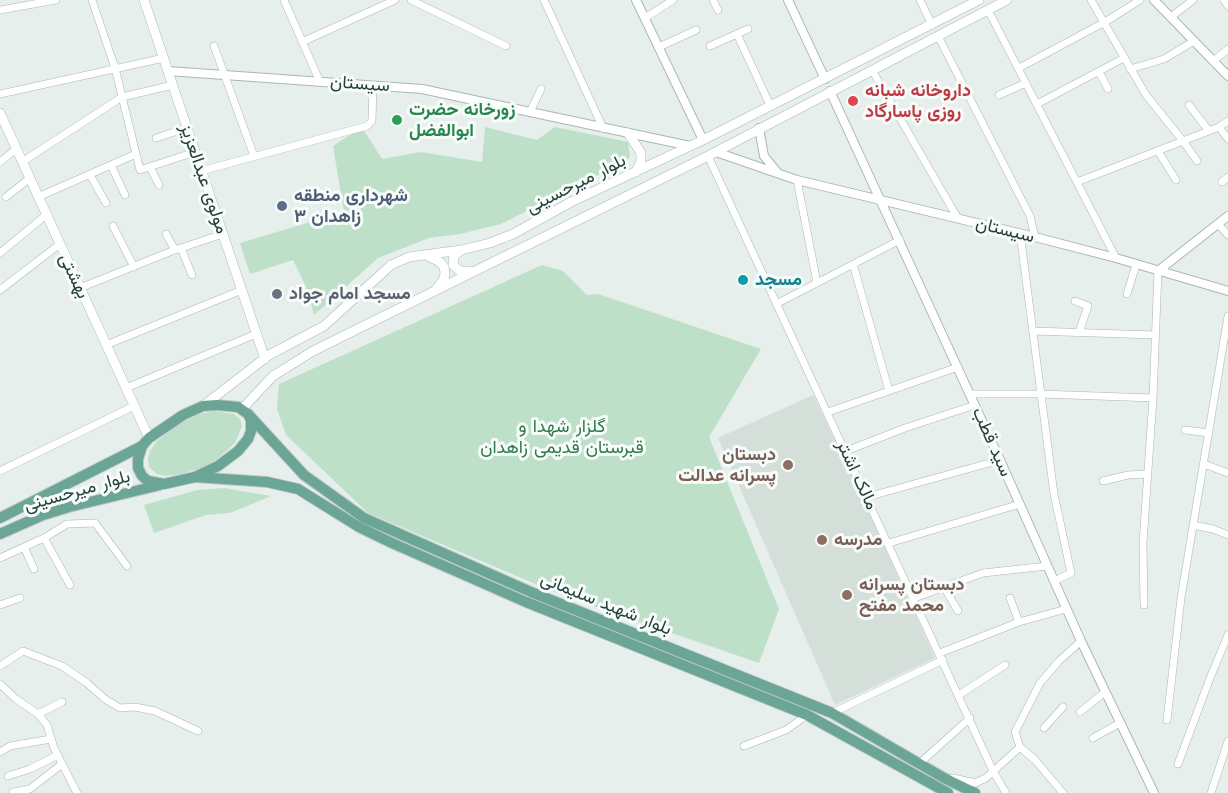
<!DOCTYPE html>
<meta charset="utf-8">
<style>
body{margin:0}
canvas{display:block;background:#e6efeb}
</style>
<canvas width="1228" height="793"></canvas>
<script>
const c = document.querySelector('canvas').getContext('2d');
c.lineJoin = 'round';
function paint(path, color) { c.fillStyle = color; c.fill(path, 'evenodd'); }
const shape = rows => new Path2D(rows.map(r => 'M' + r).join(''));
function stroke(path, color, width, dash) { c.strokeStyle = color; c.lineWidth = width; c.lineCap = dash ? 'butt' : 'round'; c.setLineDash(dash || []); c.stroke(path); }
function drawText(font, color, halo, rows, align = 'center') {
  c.font = font + ' "Work Sans",Vazirmatn,sans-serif'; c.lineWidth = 6; c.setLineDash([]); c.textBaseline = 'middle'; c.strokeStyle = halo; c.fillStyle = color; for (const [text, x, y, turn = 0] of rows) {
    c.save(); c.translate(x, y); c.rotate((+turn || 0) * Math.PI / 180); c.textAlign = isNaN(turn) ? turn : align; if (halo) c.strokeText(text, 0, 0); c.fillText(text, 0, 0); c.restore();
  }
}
paint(shape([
 [813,395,860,493,935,658,835,705,718,438]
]), '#d4dfda');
paint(shape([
 [362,127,382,159,421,152,482,162,485,127,537,140,555,127,628,142,630,156,628,160,501,224,460,234,429,238,378,258,314,315,308,291,293,260,250,274,240,243,344,212,333,146],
 [542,265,563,271,587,295,598,294,761,349,709,437,779,609,759,663,564,596,368,513,286,435,277,409,279,384],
 [214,411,234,414,240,419,242,426,235,443,216,460,201,468,182,474,166,476,157,474,149,467,148,459,150,451,156,442,176,425,200,414],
 [224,488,271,496,230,513,206,515,154,533,144,505,197,490]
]), '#bfe0c8');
const minor = shape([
 [92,0,115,68,140,170,195,152],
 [284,0,320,82],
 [411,0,506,46],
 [544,0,603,128],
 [713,0,718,10],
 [920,0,932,25],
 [1091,0,1146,95,1183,141,1197,161],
 [1224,0,1228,6],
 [0,10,56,0],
 [988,10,1116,258],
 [1171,17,1193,0],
 [645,18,673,0],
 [737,34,770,105],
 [938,36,1030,216,1035,237],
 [302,42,395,0],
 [214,46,254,156],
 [710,46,748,29],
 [659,47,696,30],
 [1213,61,1228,49],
 [1019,68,1105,22,1140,0],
 [1130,69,1164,59,1194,41],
 [872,70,957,217],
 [1099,72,1108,89],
 [0,94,164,58],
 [999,95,1026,83],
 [1037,104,1124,58],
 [1189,105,1209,131],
 [530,112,541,89],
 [1219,127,1228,139],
 [156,138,187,128],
 [1158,151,1176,180],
 [708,156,993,771,1006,793],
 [0,162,16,149],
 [22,162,122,97,173,85],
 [111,165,125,195],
 [150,167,159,185],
 [201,171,367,126,372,121,373,85],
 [90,175,106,203],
 [797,180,817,283],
 [1077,182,1219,127,1228,121],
 [1222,182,1228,177],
 [6,197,30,178],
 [38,197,136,154],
 [1218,224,1228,235],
 [113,226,134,267],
 [1020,233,1054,494,1071,573,1054,581],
 [166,234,175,250],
 [181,248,192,275],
 [0,253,46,215],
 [853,264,889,391],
 [80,288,172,251,223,234],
 [0,290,60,244],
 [1127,294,1136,265],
 [1075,301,1088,306,1079,332],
 [778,303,900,240],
 [1033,331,1155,335],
 [106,345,242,290],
 [126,388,256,334],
 [970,394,1041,394,1153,398],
 [828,412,958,367],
 [1185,430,1209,433],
 [846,451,905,428,975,405],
 [1204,464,1228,473],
 [0,471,134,406],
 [1103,481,1128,475,1147,474],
 [867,497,1000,460],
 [1193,525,1213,529,1228,535],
 [44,538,70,585],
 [889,543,1020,504],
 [24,547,34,569],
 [0,558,44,538,67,524,95,523,127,566],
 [944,587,958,611],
 [914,598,983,573,1047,566],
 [1010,598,1019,622],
 [0,605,20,598],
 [1144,605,1143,543,1153,398,1158,271],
 [940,653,1019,622,1066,609],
 [0,666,23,651,62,666,87,683,105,699,120,708,135,707,155,711,198,731],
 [0,684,16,699,38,714,47,725,54,748,77,793],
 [959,695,1005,665],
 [1080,712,1105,692],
 [832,713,943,660],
 [38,714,62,702],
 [1167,720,1181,598,1228,316],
 [1044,728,1063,707],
 [1093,738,1120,723],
 [744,746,786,730,807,715],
 [1020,747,1036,761,1063,793],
 [0,752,10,746,51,739],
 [920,763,970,718],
 [1178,764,1210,678,1228,635],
 [8,776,30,769,58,755],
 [953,778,975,783,986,778,1020,747,1015,732,1040,683,1059,661,1081,641],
 [13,792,30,789,62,764],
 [1211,793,1228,741]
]);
const tertiary = shape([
 [636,0,703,140],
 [788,0,825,79],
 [1154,0,1228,76],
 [168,71,422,89,690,146],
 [830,91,1000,460,1081,641,1154,793],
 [759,128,764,156,777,172],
 [716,152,797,180,1035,237,1116,258,1228,291],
 [1158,271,1228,216]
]);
const secondary = shape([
 [144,0,265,359],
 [0,113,149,438],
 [628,133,641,153,641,161,636,172],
 [461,250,454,256,453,265,460,271,471,271],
 [426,255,440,262,444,267,445,273,444,279,437,288],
 [203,406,269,355,324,326,391,265,409,257,461,250,490,243,513,234,571,202,703,140,979,0],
 [242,409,273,376,313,351,708,156,1007,0]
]);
const primary = shape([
 [217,405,238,407,248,414,251,420,251,431,248,439,238,451,218,466,195,477,164,484,148,481,142,476,138,468,138,459,142,446,149,438,183,415,203,406,217,405],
 [248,414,304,475,364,518,531,592,832,713,944,778,975,793],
 [195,477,267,482,298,489,359,527,392,543,526,602,807,715,948,793],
 [0,518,142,446],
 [0,534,43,515,69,507,160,485]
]);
stroke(minor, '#a8b8b2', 8);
stroke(tertiary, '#a8b8b2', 10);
stroke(secondary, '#a4bbb3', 10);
stroke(primary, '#c2cac8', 12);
stroke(minor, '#fff', 7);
stroke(tertiary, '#fff', 8);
stroke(secondary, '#fff', 9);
stroke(primary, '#6aa596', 10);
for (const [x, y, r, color] of [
 [853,101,6,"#e0444e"],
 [397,120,6,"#2e9e5b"],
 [282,206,6,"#5c6f8a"],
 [743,280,6,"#0f9aa8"],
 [277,294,6,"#6b7280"],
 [788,465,6,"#8d6e63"],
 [822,540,6,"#8d6e63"],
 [847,595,6,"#8d6e63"]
]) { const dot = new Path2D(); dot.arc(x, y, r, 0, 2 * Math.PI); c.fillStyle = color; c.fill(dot); stroke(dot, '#f7fbf9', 2); }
drawText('18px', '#24423a', '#f7fbf9', [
 ["سیستان",360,84,4],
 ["مولوی عبدالعزیز",204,179,71],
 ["بلوار میرحسینی",576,184,-27],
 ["سیستان",1005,230,14],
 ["بهشتی",74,276,65],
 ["سید قطب",992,442,66],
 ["مالک اشتر",857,475,65],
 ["بلوار میرحسینی",77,491,-16],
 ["بلوار شهید سلیمانی",606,604,22]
]);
drawText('bold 18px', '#be3a42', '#f7fbf9', [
 ["داروخانه شبانه",865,91],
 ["روزی پاسارگاد",865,112]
], 'left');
drawText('bold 18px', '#27864d', '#f7fbf9', [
 ["زورخانه حضرت",409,110],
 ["ابوالفضل",409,131]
], 'left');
drawText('bold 18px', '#4e5e75', '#f7fbf9', [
 ["شهرداری منطقه",294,196],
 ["۳ زاهدان",294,217]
], 'left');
drawText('bold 18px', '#0d838f', '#f7fbf9', [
 ["مسجد",755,280]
], 'left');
drawText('bold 18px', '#5b616d', '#f7fbf9', [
 ["مسجد امام جواد",289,294]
], 'left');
drawText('18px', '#2d7a4b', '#f7fbf9', [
 ["گلزار شهدا و",562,427],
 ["قبرستان قدیمی زاهدان",562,448]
]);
drawText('bold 18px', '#785e54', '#f7fbf9', [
 ["دبستان",776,455,"right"],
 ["پسرانه عدالت",776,476,"right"],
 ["مدرسه",834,540],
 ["دبستان پسرانه",859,585],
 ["محمد مفتح",859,606]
], 'left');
</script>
